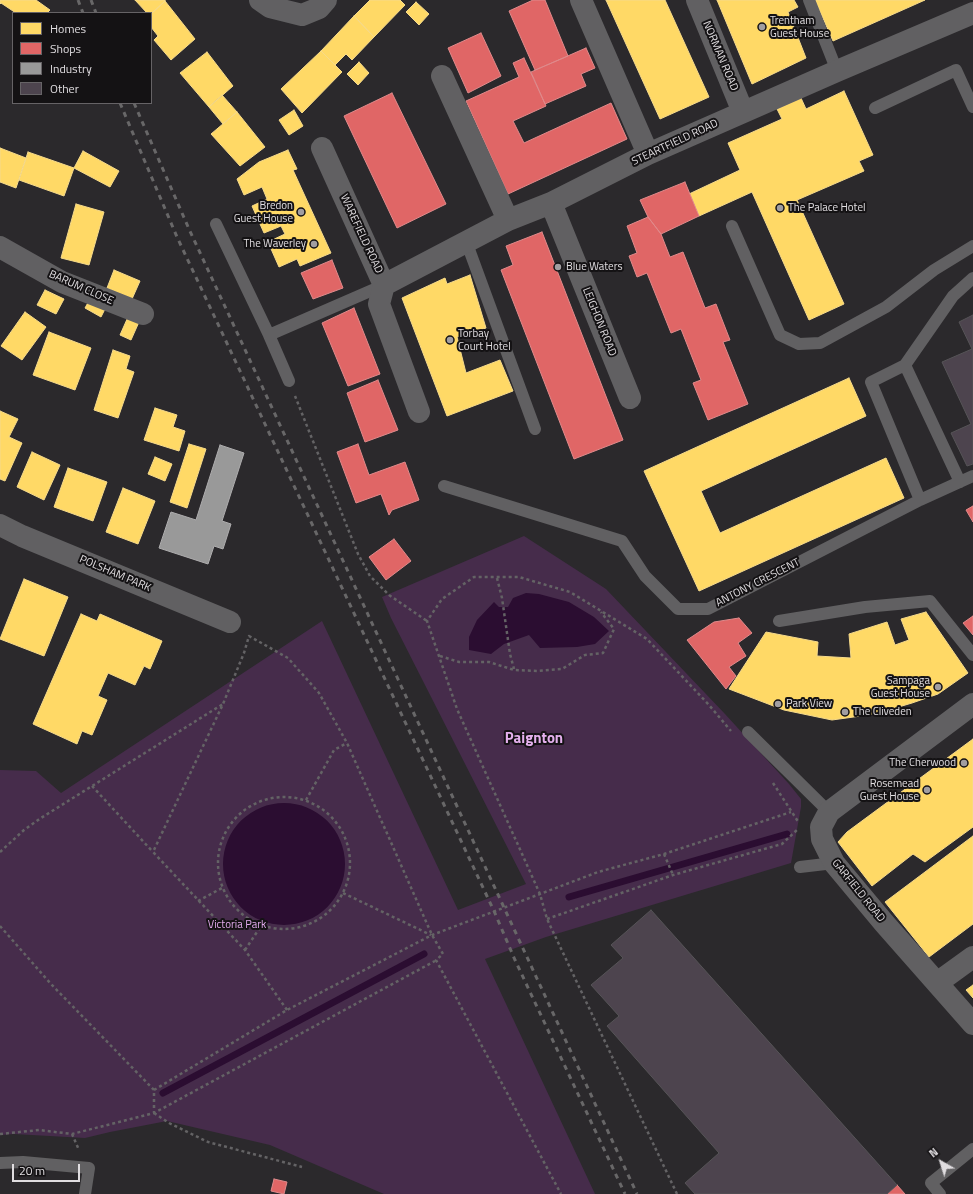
<!DOCTYPE html>
<style>
body{margin:0}
#map{position:relative;width:973px;height:1194px;overflow:hidden;background:#2b292c;font-family:"Titillium Web",sans-serif}
canvas{display:block}
.legend{position:absolute;left:12px;top:12px;width:140px;height:92px;box-sizing:border-box;background:#141214;border:1px solid #666366;margin:0;padding:5px 7px;list-style:none;font-size:12px;color:#e0dde0}
.legend li{display:flex;align-items:center;gap:8px;height:20px}
.legend b{width:20px;border:1px solid #666366}
.north{position:absolute;left:921px;top:1142px;width:40px;height:40px;-webkit-text-stroke:3px #141214;paint-order:stroke;rotate:321deg;font-size:11px;font-weight:700;line-height:16px;text-align:center;color:#e0dde0}
.north::after{content:'';display:block;margin:auto;width:14px;height:18px;background:#e0dde0;clip-path:polygon(50% 0,100% 100%,50% 72%,0 100%)}
.scale{position:absolute;left:12px;top:1164px;width:68px;height:18px;box-sizing:border-box;border:2px solid #e0dde0;border-top:0;padding-left:5px;font-size:12px;line-height:14px;white-space:nowrap;color:#e0dde0;-webkit-text-stroke:3px #141214;paint-order:stroke}
</style>
<div id="map">
<canvas width="973" height="1194"></canvas>
<ul class="legend">
<li><b style="height:11px;background:#ffd966"></b>Homes</li>
<li><b style="height:11px;background:#e06666"></b>Shops</li>
<li><b style="height:11px;background:#999"></b>Industry</li>
<li><b style="height:11px;background:#4d444e"></b>Other</li>
</ul>
<div class="north">N</div>
<div class="scale">20 m</div>
</div>
<script>
const c = document.querySelector('canvas').getContext('2d');
c.lineJoin = 'round';
function paint(path, color) { c.fillStyle = color; c.fill(path, 'evenodd'); }
const shape = rows => new Path2D(rows.map(r => 'M' + r).join(''));
function stroke(path, color, width, dash) { c.strokeStyle = color; c.lineWidth = width; c.lineCap = dash ? 'butt' : 'round'; c.setLineDash(dash || []); c.stroke(path); }
function drawText(font, color, halo, rows, align = 'center') {
  c.font = font + ' "Titillium Web",sans-serif'; c.lineWidth = 4; c.setLineDash([]); c.textBaseline = 'middle'; c.strokeStyle = halo; c.fillStyle = color; for (const [text, x, y, turn = 0] of rows) {
    c.save(); c.translate(x, y); c.rotate((+turn || 0) * Math.PI / 180); c.textAlign = isNaN(turn) ? turn : align; if (halo) c.strokeText(text, 0, 0); c.fillText(text, 0, 0); c.restore();
  }
}
paint(shape([
 [524,536,606,589,725,714,789,784,801,799,801,807,791,863,546,937,485,959,595,1194,384,1194,270,1145,167,1121,110,1132,85,1138,14,1134,0,1135,0,770,36,771,61,793,322,621,458,910,526,884,391,618,382,597]
]), '#462c4b');
paint(shape([
 [526,593,539,594,569,602,594,617,609,631,595,644,577,647,540,648,529,635,504,644,491,654,469,650,469,637,477,620,494,602,499,607,508,607,513,598],
 '223 864a61 61 0 1 1 122 0a61 61 0 1 1-122 0Z'
]), '#2b0d31');
const homes = shape([
 [0,0,36,0,50,10,47,13,16,13,1,3,0,4,0,0],
 [135,0,165,0,165,1,151,14,147,13,135,0],
 [370,0,400,0,405,5,374,37,354,16,370,0],
 [606,0,665,0,709,97,660,119,606,0],
 [717,0,794,0,798,7,788,12,806,58,752,84,717,0],
 [815,0,925,0,833,41,815,0],
 [165,1,195,39,171,60,154,40,158,36,151,27,151,14,165,1],
 [416,2,429,14,419,25,406,12,416,2],
 [354,16,374,37,352,60,346,54,335,65,321,51,354,16],
 [321,51,342,72,302,113,281,89,321,51],
 [207,52,233,86,209,107,180,73,207,52],
 [359,62,369,73,358,85,347,74,359,62],
 [844,91,873,155,859,161,864,171,797,200,844,304,809,320,752,192,699,216,689,194,740,170,728,143,782,119,777,109,801,98,806,109,844,91],
 [222,95,237,112,223,124,209,107,222,95],
 [294,110,303,126,289,135,279,120,294,110],
 [237,112,265,147,240,166,211,134,237,112],
 [0,148,26,158,16,188,0,182,0,148],
 [288,150,297,169,293,170,331,253,300,266,297,259,279,267,268,242,285,234,281,226,264,233,252,206,267,199,262,187,244,195,237,179,259,162,288,150],
 [83,151,119,171,110,187,74,168,83,151],
 [28,152,74,168,64,196,19,180,28,152],
 [76,204,104,212,89,265,61,258,76,204],
 [114,270,140,281,132,299,107,288,114,270],
 [470,275,486,328,457,337,466,373,500,360,513,391,447,416,402,298,445,278,447,284,470,275],
 [45,290,64,299,56,314,37,305,45,290],
 [90,299,106,307,101,317,85,308,90,299],
 [25,312,46,327,22,360,1,346,25,312],
 [128,317,139,322,131,340,120,335,128,317],
 [49,332,91,348,75,390,33,375,49,332],
 [113,350,130,356,126,369,134,372,118,418,94,410,113,350],
 [849,378,866,416,701,491,720,533,886,458,904,498,699,591,644,471,849,378],
 [155,408,177,415,173,427,185,431,179,451,144,440,155,408],
 [0,411,18,419,9,437,22,443,5,481,0,479,0,411],
 [189,444,206,449,187,508,170,502,189,444],
 [32,452,60,465,44,500,17,487,32,452],
 [155,457,172,464,165,481,148,474,155,457],
 [68,468,107,482,93,521,54,507,68,468],
 [123,488,155,501,138,544,106,532,123,488],
 [24,579,68,597,44,656,0,639,24,579],
 [926,612,968,673,938,694,912,703,875,714,832,720,784,710,729,689,766,632,818,642,817,656,851,658,849,634,887,622,895,645,909,640,901,619,926,612],
 [81,614,97,621,100,614,162,641,150,669,144,666,135,685,108,673,98,696,107,700,92,735,82,731,77,744,33,724,81,614],
 [973,739,973,827,925,862,913,854,872,886,838,842,847,832,973,739],
 [973,836,973,924,929,957,885,902,973,836],
 [973,985,973,998,966,990,973,985]
]);
paint(homes, '#ffd966');
stroke(homes, '#f6da8b', 1);
const shops = shape([
 [533,0,545,0,568,56,535,70,509,11,533,0],
 [481,33,501,76,468,93,448,48,481,33],
 [586,48,595,68,581,74,586,86,545,104,531,72,586,48],
 [524,58,546,106,513,121,524,143,611,103,627,139,508,194,466,101,519,77,513,63,524,58],
 [392,93,446,204,397,228,344,116,392,93],
 [685,182,699,216,661,234,648,217,640,200,685,182],
 [648,217,661,234,670,257,683,252,705,308,716,304,730,340,723,342,748,404,708,420,693,383,701,380,681,329,671,333,647,273,637,277,629,256,637,253,627,226,648,217],
 [542,232,623,440,574,459,501,270,513,265,506,246,542,232],
 [332,260,343,288,313,299,301,273,332,260],
 [354,308,380,374,348,386,322,323,354,308],
 [378,380,398,430,365,442,347,393,378,380],
 [358,444,369,475,405,462,419,500,392,510,389,515,381,494,356,503,337,452,358,444],
 [973,506,973,522,966,510,973,506],
 [394,539,411,561,386,580,369,557,394,539],
 [973,616,973,635,963,623,973,616],
 [739,618,752,633,738,643,746,656,729,667,736,676,726,689,687,640,714,622,739,618],
 [274,1179,287,1182,284,1194,271,1191,274,1179],
 [897,1185,905,1194,887,1194,897,1185]
]);
paint(shops, '#e06666');
stroke(shops, '#e08a8b', 1);
const industry = shape([
 [220,445,244,453,222,521,231,524,223,549,214,546,208,564,159,548,171,512,196,520,220,445]
]);
paint(industry, '#999');
stroke(industry, '#aeadae', 1);
stroke(shape([
 [569,897,787,834],
 [163,1093,424,954]
]), '#2b0d31', 7);
const building = shape([
 [973,315,973,464,967,466,951,433,971,424,942,362,972,349,959,322,973,315],
 [651,910,897,1185,887,1194,695,1194,685,1183,719,1153,607,1026,619,1016,591,985,623,958,611,945,651,910]
]);
paint(building, '#4d444e');
stroke(building, '#565457', 1);
stroke(shape([
 [295,396,358,554,370,576,389,595,427,621],
 [497,578,502,598,510,654,514,669],
 [440,656,459,662,489,662,514,670,537,671,562,669,585,655,603,653,614,629,601,612],
 [773,783,799,823],
 [92,786,153,852],
 '218 863a66 66 0 1 1 132 0a66 66 0 1 1-132 0Z',
 [306,800,334,750,347,743],
 [0,852,24,830,41,818,223,704],
 [664,854,673,875],
 [343,893,431,935],
 [198,901,222,888],
 [547,919,673,875,782,844,798,829],
 [0,926,51,984,154,1090,154,1113],
 [245,950,261,926],
 [287,1010,245,950,153,852,223,704,244,653,249,636,288,658,319,693,347,743,432,935,443,954,436,960,561,1194],
 [154,1090,287,1010,432,935,598,872,664,854,791,812],
 [154,1113,169,1123,208,1142,302,1167],
 [0,1134,39,1130,72,1134,154,1113,435,961],
 [72,1134,79,1150],
 [677,1194,547,919,540,894,457,709,427,621,442,599,474,577,519,577,570,592,647,639,709,705,731,731]
]), '#646365', 2.5, [3, 3]);
stroke(shape([
 [809,0,837,71],
 [875,108,956,70,973,107],
 [216,224,269,335],
 [732,226,780,335,799,344,820,343,886,307,934,270,973,246],
 [466,241,535,429],
 [905,365,953,296,973,278],
 [289,381,269,335,384,285],
 [444,486,622,541,645,576,678,609,708,609,920,500,973,476],
 [920,500,871,382,905,365,960,482],
 [779,621,865,607,930,601,973,655],
 [748,732,829,812],
 [800,867,834,863],
 [0,1163,23,1162,89,1168,85,1194],
 [940,1194,931,1183,973,1149]
]), '#616062', 12);
stroke(shape([
 [260,0,270,7,302,15,319,8,326,0],
 [581,0,648,154],
 [697,0,743,112],
 [442,76,508,220],
 [322,148,384,285,379,304,419,412],
 [551,203,630,398],
 [0,247,62,282,143,314],
 [384,285,508,220,551,203,648,154,837,71,973,13],
 [0,525,22,536,230,622],
 [973,704,829,812,821,827,822,839,834,863,884,923,973,1024],
 [937,983,973,957]
]), '#616062', 22);
stroke(shape([
 [78,0,83,13],
 [91,0,96,13],
 [120,103,177,237,494,911,515,960,625,1194],
 [134,103,189,229,637,1194]
]), '#686768', 3, [5, 5]);
for (const [x, y, r, color] of [
 [762,27,4,"#a19ea1"],
 [780,208,4,"#a19ea1"],
 [301,212,4,"#a19ea1"],
 [314,244,4,"#a19ea1"],
 [558,267,4,"#a19ea1"],
 [450,340,4,"#a19ea1"],
 [938,687,4,"#a19ea1"],
 [778,704,4,"#a19ea1"],
 [845,712,4,"#a19ea1"],
 [964,763,4,"#a19ea1"],
 [927,790,4,"#a19ea1"]
]) { const dot = new Path2D(); dot.arc(x, y, r, 0, 2 * Math.PI); c.fillStyle = color; c.fill(dot); stroke(dot, '#141214', 1.5); }
drawText('11px', '#e0dde0', '#141214', [
 ["Trentham",770,21],
 ["Guest House",770,34],
 ["Bredon",293,206,"right"],
 ["Guest House",293,219,"right"],
 ["The Palace Hotel",788,208],
 ["The Waverley",306,244,"right"],
 ["Blue Waters",566,267],
 ["Torbay",458,334],
 ["Court Hotel",458,347],
 ["Sampaga",930,681,"right"],
 ["Guest House",930,694,"right"],
 ["Park View",786,704],
 ["The Cliveden",853,712],
 ["The Cherwood",956,763,"right"],
 ["Rosemead",919,784,"right"],
 ["Guest House",919,797,"right"]
], 'left');
drawText('11px', '#e0dde0', '#141214', [
 ["NORMAN ROAD",720,56,67],
 ["STEARTFIELD ROAD",675,143,-25],
 ["WAREFIELD ROAD",361,234,65],
 ["BARUM CLOSE",81,288,24],
 ["LEIGHON ROAD",599,322,68],
 ["POLSHAM PARK",115,574,23],
 ["ANTONY CRESCENT",758,583,-27],
 ["GARFIELD ROAD",858,891,51]
]);
drawText('11px', '#e2aaed', '#141214', [
 ["Victoria Park",237,925]
]);
drawText('bold 15px', '#e4b0ed', '#141214', [
 ["Paignton",534,739]
]);
</script>
